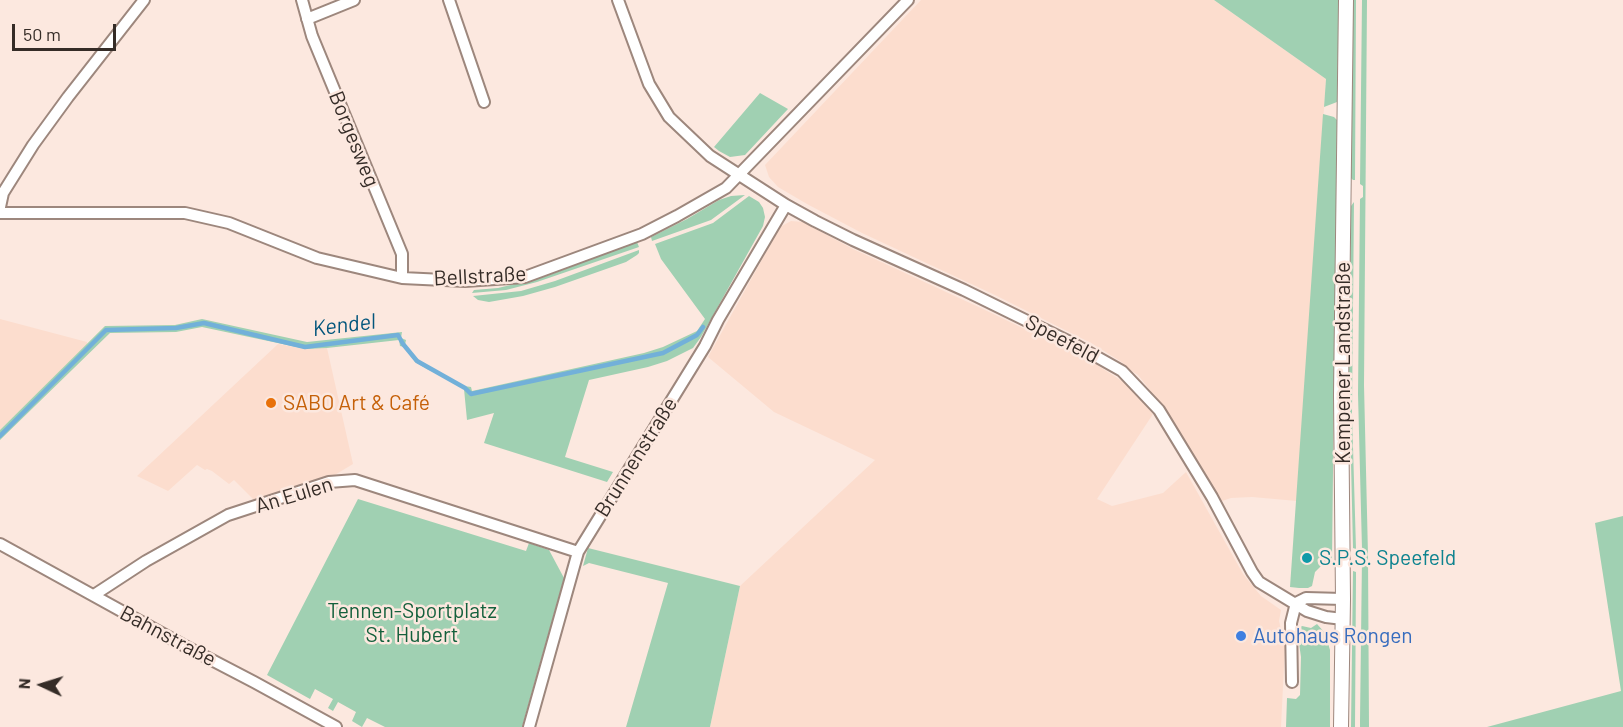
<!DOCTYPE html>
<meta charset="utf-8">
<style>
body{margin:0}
#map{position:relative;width:1623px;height:727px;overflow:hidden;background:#fce8df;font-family:Barlow,sans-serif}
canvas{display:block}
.north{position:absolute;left:12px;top:655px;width:60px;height:60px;-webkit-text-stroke:4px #fce8df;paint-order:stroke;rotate:274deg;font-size:16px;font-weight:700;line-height:24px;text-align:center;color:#352c27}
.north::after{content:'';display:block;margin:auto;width:21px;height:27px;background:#352c27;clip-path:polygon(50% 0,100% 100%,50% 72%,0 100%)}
.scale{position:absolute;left:12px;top:24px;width:104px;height:27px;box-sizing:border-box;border:3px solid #352c27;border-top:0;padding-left:8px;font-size:18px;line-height:21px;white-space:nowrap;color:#352c27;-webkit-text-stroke:4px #fce8df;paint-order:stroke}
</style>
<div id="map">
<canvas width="1623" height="727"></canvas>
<div class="north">N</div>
<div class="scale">50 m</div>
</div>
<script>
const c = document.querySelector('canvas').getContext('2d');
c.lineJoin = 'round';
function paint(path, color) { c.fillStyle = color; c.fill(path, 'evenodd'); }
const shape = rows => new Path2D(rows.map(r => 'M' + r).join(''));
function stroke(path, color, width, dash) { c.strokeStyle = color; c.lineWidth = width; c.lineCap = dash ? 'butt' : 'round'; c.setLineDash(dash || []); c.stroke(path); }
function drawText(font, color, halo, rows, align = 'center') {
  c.font = font + ' Barlow,sans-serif'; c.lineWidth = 5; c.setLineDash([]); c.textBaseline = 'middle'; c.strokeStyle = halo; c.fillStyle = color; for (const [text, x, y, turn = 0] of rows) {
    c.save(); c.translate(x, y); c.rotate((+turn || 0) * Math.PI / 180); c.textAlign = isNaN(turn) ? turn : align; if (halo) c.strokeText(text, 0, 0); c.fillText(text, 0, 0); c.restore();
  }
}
paint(shape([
 [921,0,1214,0,1326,79,1297,501,1252,497,1231,498,1219,502,1165,409,1138,375,1122,365,1123,363,1093,344,995,295,862,233,807,204,778,187,769,177,765,165],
 [791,221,803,222,853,249,983,309,1091,361,1128,385,1153,414,1097,499,1112,506,1163,493,1186,472,1243,574,1261,596,1281,610,1279,621,1285,645,1281,727,710,727,740,586,875,460,774,412,708,357,780,227],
 [0,319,87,342,87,345,0,430],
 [278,344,306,349,327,348,353,464,328,479,257,503,234,480,229,484,212,471,207,469,205,470,197,465,168,491,137,476]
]), '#fcddce');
paint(shape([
 [1214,0,1339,0,1337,102,1324,107,1326,79],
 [1353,0,1356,0,1355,180,1353,180,1351,178],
 [1362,0,1367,0,1364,385,1368,555,1369,727,1360,727,1360,721,1362,557,1364,556,1364,550,1362,549,1358,394,1360,199,1363,197,1363,186,1360,184],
 [760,93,788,109,745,155,730,157,719,151,714,147],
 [1323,114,1334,117,1337,120,1332,560,1332,564,1322,565,1315,572,1312,586,1308,588,1299,588,1290,587],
 [745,195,711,220,652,241,651,237,687,219,719,200,731,196],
 [749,196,759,202,763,208,765,217,763,226,701,337,693,348,667,361,648,367,589,380,565,457,613,472,607,482,484,443,494,413,467,420,464,389,448,379,427,369,415,362,404,347,400,346,399,340,327,348,306,349,202,327,176,332,110,333,0,440,0,430,105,326,175,325,202,319,307,342,402,332,401,338,406,340,405,345,415,357,423,363,464,386,471,387,472,391,644,353,663,347,697,331,705,319,661,259,655,244,713,223],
 [1354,202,1352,413,1356,549,1353,548,1349,376,1351,206],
 [637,242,639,247,537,282,506,290,472,293,474,290,498,288,544,277],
 [639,250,639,253,637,255,626,262,555,287,523,296,489,302,478,300,473,296,521,291,555,281],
 [358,499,526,551,529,543,549,550,564,578,522,727,385,727,367,718,362,727,352,721,356,712,338,702,333,711,328,708,333,699,315,689,310,699,267,675],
 [1623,516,1623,727,1487,727,1621,691,1595,523],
 [588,548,740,586,710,727,626,727,668,583,589,563,583,566],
 [1353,571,1356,572,1356,577,1355,727,1351,727],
 [1317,624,1325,633,1330,650,1330,727,1286,727,1287,698,1296,699,1300,695,1301,657,1298,636,1300,628,1302,626,1311,628]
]), '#a0d0b2');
stroke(shape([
 [0,436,106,330,176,328,204,323,305,347,398,335,403,344,417,361,465,388,471,394,663,353,697,335,703,327]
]), '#72b0d9', 4.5);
const minor = shape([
 [302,0,312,36,402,254,402,278],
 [449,0,484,102],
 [618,0,649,84,669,117,710,156,786,205,815,221,853,240,964,290,1074,344,1122,371,1159,410,1212,497,1252,572,1259,582,1307,611,1326,617,1343,619],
 [307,19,354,0],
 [0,207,3,193,33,145,68,97,144,0],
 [0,213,185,213,229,223,317,258,402,278,465,281,525,277,642,234,677,216,726,188,908,0],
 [0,544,183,645,254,682,336,727],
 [94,595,146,561,228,515,329,482,355,480,578,552],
 [1296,603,1306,598,1343,599],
 [1292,682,1291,623,1296,603],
 [529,727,578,552,705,346,718,320,786,205]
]);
const tertiary = shape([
 [1341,727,1343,599,1341,395,1346,0]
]);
stroke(minor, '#9d877d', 14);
stroke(tertiary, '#9d877d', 16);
stroke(minor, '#fff', 10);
stroke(tertiary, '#fff', 14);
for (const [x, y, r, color] of [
 [271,403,6,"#e8710a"],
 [1307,558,6,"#0f9aa8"],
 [1241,636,6,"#3f7fe0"]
]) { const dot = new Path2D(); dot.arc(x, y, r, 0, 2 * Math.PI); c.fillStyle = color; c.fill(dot); stroke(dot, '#fce8df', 2); }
drawText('21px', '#352c27', '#fce8df', [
 ["Borgesweg",354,139,68],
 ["Bellstraße",480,276,-3],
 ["Speefeld",1062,339,28],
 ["Kempener Landstraße",1343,363,-90],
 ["Brunnenstraße",636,457,-58],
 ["An Eulen",294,495,-17],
 ["Bahnstraße",168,636,28]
]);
drawText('21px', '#c56008', '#fce8df', [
 ["SABO Art & Café",283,403]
], 'left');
drawText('21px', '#0d838f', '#fce8df', [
 ["S.P.S. Speefeld",1319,558]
], 'left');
drawText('21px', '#14603c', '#fce8df', [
 ["Tennen-Sportplatz",412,611],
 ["St. Hubert",412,635]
]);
drawText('21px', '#366cbe', '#fce8df', [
 ["Autohaus Rongen",1253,636]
], 'left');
drawText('italic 22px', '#02557c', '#fce8df', [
 ["Kendel",344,325,-7]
]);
</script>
